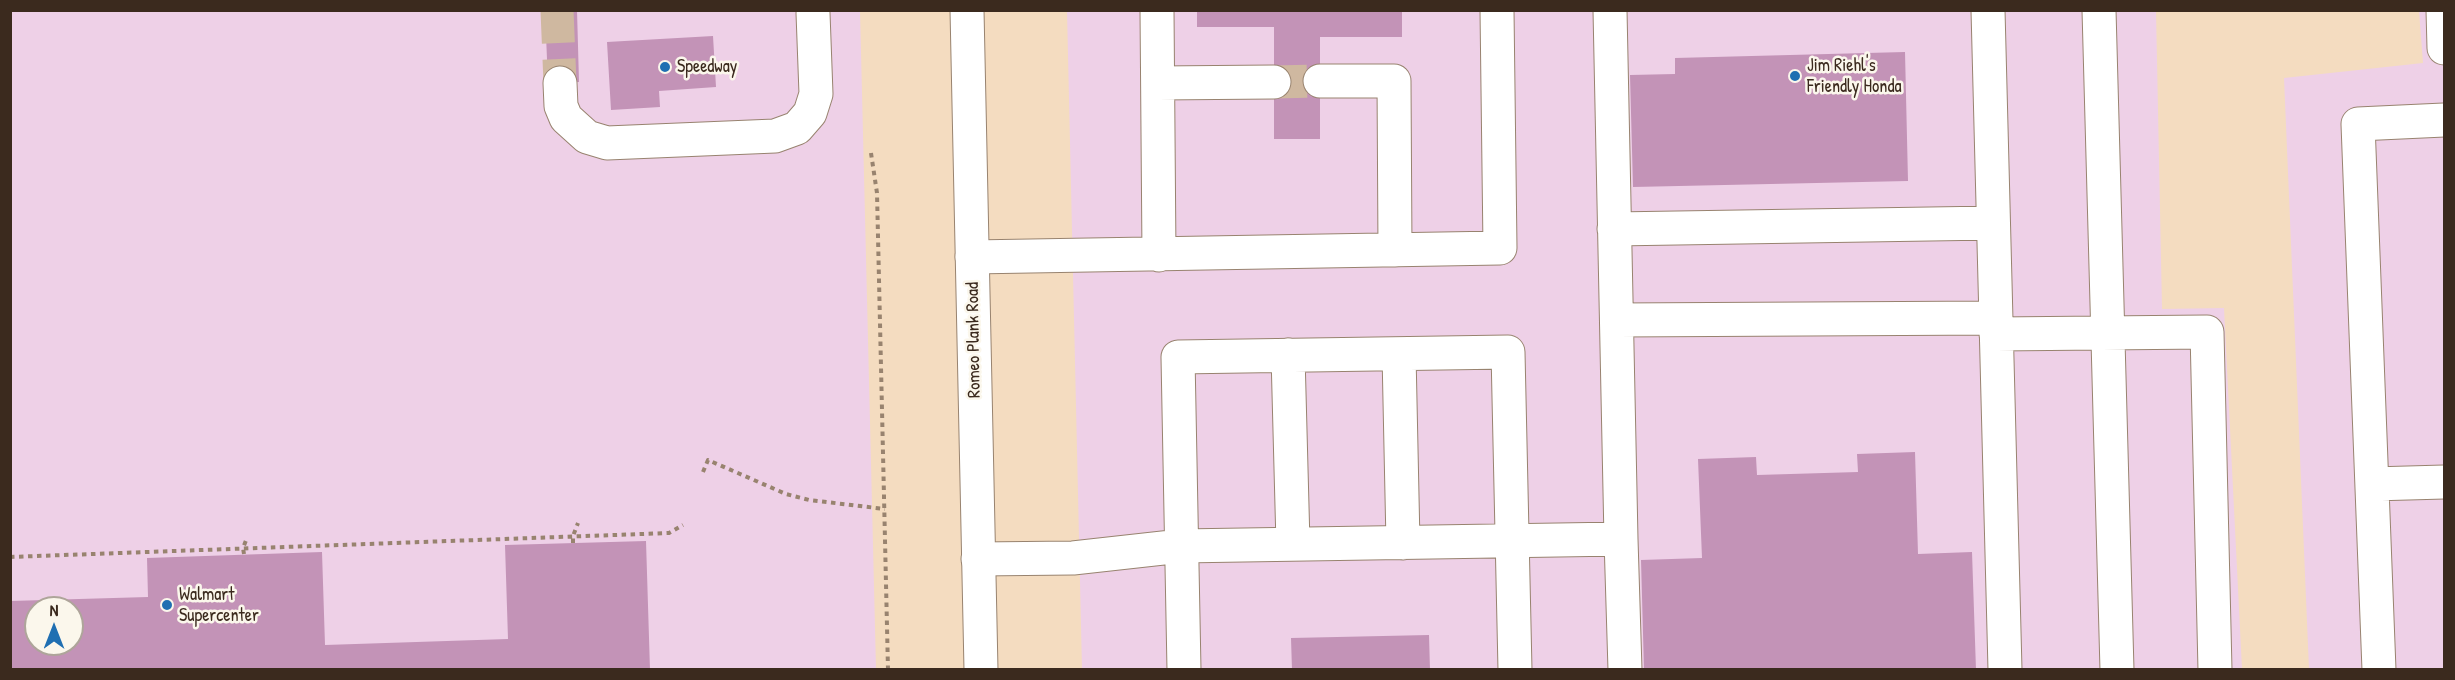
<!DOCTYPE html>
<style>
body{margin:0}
#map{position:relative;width:2455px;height:680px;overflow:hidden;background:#f4dcc0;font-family:"Patrick Hand",sans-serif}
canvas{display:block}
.frame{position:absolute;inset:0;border:12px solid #3b2a1e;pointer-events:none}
.north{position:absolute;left:24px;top:596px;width:60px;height:60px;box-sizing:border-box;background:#fbf7ec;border:2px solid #aea59a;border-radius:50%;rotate:0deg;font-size:16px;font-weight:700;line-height:24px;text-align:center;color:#3b2a1e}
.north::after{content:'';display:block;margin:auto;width:21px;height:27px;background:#1f6fb2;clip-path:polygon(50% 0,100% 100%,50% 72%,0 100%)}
</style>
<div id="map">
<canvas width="2455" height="680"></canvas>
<div class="frame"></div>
<div class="north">N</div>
</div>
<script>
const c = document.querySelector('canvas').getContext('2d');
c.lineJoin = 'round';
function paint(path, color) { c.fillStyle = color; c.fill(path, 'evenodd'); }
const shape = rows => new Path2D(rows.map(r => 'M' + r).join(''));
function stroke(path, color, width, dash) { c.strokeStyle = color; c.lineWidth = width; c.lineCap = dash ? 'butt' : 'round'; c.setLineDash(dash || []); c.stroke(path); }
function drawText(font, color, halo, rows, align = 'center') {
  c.font = font + ' "Patrick Hand",sans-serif'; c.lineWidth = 5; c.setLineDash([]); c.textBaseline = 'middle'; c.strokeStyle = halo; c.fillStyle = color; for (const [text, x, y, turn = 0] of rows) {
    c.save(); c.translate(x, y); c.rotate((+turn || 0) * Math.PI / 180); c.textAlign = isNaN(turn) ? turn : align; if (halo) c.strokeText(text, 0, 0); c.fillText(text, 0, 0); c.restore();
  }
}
paint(shape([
 [10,11,860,11,876,669,11,669],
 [36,608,72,608,72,644,36,644],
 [1067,11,2156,11,2162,309,2224,308,2242,669,1082,669],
 [2419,11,2444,11,2444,669,2309,669,2284,78,2423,63]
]), '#eed0e7');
paint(shape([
 [545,10,577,10,579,82,548,84],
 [1197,10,1402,10,1402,37,1320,37,1320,139,1274,139,1274,27,1197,27],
 [713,36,716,87,659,91,660,107,611,110,607,42],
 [1905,52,1908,181,1633,187,1630,75,1675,74,1675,58],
 [1915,452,1918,554,1972,552,1976,670,1644,670,1641,560,1702,558,1698,459,1756,457,1757,475,1858,472,1857,454],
 [646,541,650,670,10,670,10,601,148,597,147,558,322,552,325,645,508,639,505,545],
 [36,608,72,608,72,644,36,644],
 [1429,635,1430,670,1292,670,1291,638]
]), '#c393b7');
stroke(shape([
 [557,10,560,83],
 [1274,82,1320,81]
]), '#cfb8a0', 33, [33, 16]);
const minor = shape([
 [1157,10,1159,255],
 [1988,10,2005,670],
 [2099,10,2117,670],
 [2443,10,2444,48],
 [1320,81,1394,81,1395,250],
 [560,83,561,106,566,118,587,137,607,143,775,136,797,128,810,113,816,94,813,13],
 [1158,83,1274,82],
 [1614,229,1993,223],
 [972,257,1500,248,1497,10],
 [1617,320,1996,318],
 [1996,334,2207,332,2215,670],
 [1399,354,1403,543],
 [1288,355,1293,544],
 [2372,484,2444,482],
 [1621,539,1625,670],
 [978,559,1073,558,1181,546,1621,539,1610,10],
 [1184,670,1178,357,1508,352,1515,670],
 [2379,670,2358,124,2444,120]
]);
const major = shape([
 [967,10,981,670]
]);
stroke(minor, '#98836f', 35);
stroke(major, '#98836f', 35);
stroke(shape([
 [871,153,877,193,888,670],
 [703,472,708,460,786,494,809,500,885,509],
 [573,543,573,536,578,523],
 [244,554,243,548,247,538],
 [10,557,669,533,683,525]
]), '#98836f', 4, [4.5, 4.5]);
stroke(minor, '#fff', 33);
stroke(major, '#fff', 33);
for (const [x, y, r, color] of [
 [665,67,6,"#1f6fb2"],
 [1795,76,6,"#1f6fb2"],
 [167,605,6,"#1f6fb2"]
]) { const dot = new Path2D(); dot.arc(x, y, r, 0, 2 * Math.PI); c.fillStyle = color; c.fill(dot); stroke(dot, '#fbf7ec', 2); }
drawText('18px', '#3b2a1e', '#fbf7ec', [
 ["Jim Riehl's",1807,66],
 ["Friendly Honda",1807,87],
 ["Speedway",677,67],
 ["Walmart",179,595],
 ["Supercenter",179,616]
], 'left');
drawText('18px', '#3b2a1e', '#fbf7ec', [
 ["Romeo Plank Road",974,340,-91]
]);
</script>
